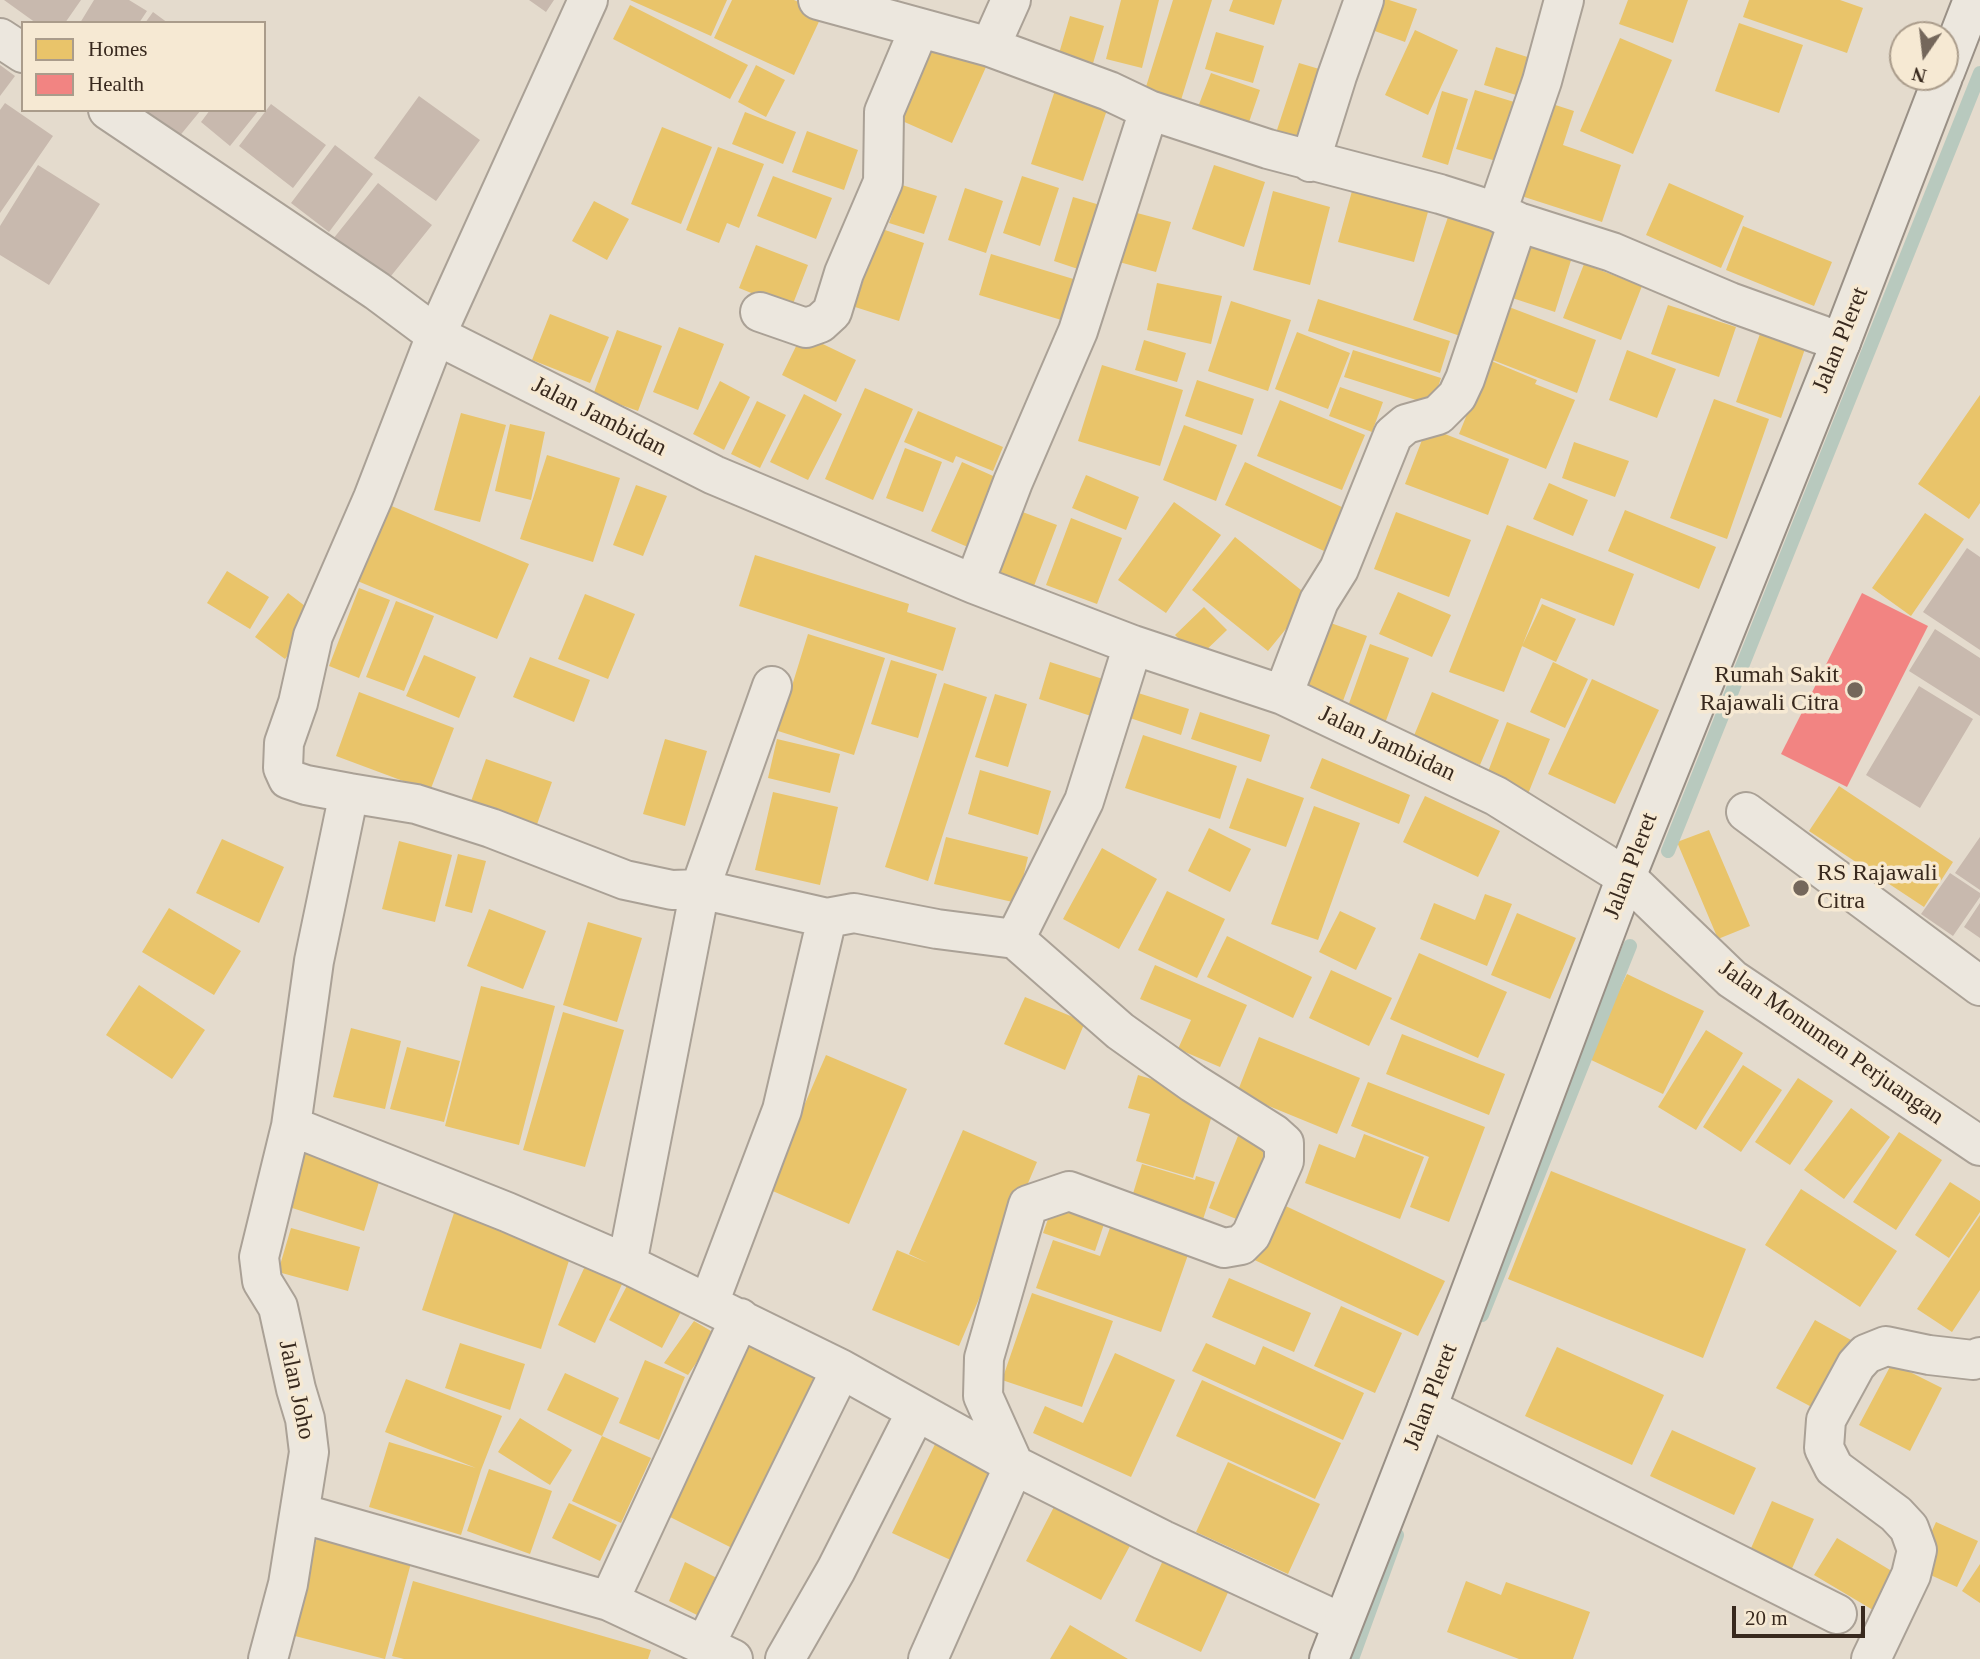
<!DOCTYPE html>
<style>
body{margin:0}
#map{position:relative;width:1980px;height:1659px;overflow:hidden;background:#e4dbcd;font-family:Georgia,serif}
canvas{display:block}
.legend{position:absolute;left:21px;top:21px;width:245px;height:91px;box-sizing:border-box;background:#f6e9d3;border:2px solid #aa9c8b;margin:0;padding:9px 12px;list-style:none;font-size:21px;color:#38291e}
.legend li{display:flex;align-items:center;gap:14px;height:35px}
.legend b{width:35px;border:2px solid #aa9c8b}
.north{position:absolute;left:1889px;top:21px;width:70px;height:70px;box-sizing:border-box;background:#f6e9d3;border:2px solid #aa9c8b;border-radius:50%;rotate:194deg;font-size:19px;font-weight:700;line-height:28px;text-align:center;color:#38291e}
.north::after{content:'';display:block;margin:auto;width:24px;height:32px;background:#74675b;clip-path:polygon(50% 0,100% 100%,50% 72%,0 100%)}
.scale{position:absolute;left:1732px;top:1606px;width:133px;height:32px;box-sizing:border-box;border:4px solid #38291e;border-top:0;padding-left:9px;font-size:21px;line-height:24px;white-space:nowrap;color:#38291e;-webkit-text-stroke:5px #f6e9d3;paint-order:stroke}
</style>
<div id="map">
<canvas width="1980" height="1659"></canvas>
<ul class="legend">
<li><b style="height:19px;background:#e9c46a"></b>Homes</li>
<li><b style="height:19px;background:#f28482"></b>Health</li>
</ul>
<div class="north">N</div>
<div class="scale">20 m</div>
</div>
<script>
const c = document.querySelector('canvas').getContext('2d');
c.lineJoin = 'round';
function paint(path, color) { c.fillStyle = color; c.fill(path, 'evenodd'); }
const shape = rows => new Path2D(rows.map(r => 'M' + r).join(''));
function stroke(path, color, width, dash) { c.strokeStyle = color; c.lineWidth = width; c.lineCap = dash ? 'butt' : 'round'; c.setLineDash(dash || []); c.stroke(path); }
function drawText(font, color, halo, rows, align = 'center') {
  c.font = font + ' Georgia,serif'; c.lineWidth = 7; c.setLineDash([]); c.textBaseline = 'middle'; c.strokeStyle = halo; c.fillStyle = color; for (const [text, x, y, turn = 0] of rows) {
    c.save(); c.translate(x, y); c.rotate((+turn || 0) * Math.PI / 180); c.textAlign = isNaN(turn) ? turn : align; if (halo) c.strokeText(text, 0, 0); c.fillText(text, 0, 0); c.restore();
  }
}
paint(shape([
 [630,0,727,0,711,36],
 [732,0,794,0,823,13,794,75,714,38],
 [1121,0,1159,0,1142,68,1106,59],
 [1173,0,1212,0,1181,100,1145,90],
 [1233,0,1282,0,1274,25,1229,11],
 [1370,0,1389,0,1417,9,1405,42,1361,26],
 [1628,0,1688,0,1673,43,1619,24],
 [1749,0,1840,0,1863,8,1847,53,1743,17],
 [630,5,748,65,730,99,613,39],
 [1070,16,1104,26,1089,77,1055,67],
 [1739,23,1803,45,1779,113,1715,91],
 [1415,30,1458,50,1428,115,1385,95],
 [1216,32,1264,46,1253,83,1205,69],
 [1620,38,1672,60,1633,154,1580,131],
 [933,44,986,67,952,143,900,120],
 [1496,47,1540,61,1529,99,1484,85],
 [1299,63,1326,71,1303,145,1275,136],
 [756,65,785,80,766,117,738,102],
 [1211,73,1260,90,1248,125,1198,107],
 [1057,84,1110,101,1083,181,1031,164],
 [1475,90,1524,105,1506,164,1456,149],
 [1442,91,1468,99,1448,165,1422,157],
 [1543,101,1574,111,1563,145,1621,165,1602,222,1512,193],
 [745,112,796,132,783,164,732,144],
 [662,127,712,147,681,224,631,204],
 [807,131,858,150,844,190,792,172],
 [718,147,764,164,739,228,727,223,719,243,686,230],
 [1214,165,1265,182,1244,247,1192,229],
 [773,176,832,198,816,239,757,216],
 [1022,176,1059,188,1040,246,1003,233],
 [1669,183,1744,216,1721,268,1646,235],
 [902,185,937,196,924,234,889,223],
 [965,188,1003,201,986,253,948,240],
 [1273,191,1330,207,1310,285,1253,270],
 [1352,191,1428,212,1414,262,1338,242],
 [1073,197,1110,208,1090,273,1054,261],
 [594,201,629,219,607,260,572,241],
 [1122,209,1171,222,1156,272,1108,259],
 [1448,217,1506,237,1472,340,1413,320],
 [1743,226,1832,262,1814,306,1726,270],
 [879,228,924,243,899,321,855,307],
 [1518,237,1573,254,1555,312,1500,294],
 [756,245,808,265,791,309,739,288],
 [991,254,1080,281,1068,322,979,295],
 [1584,264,1642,286,1621,340,1563,318],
 [1157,283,1222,296,1211,344,1147,330],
 [1318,299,1450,341,1440,373,1308,331],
 [1231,301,1291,320,1268,391,1208,371],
 [1668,305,1736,327,1719,377,1651,354],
 [1509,307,1596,340,1577,393,1490,359],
 [550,314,609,337,590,383,532,360],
 [679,327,724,344,698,410,653,392],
 [617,330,662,346,638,411,593,395],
 [1761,331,1806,346,1781,418,1736,402],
 [1297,332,1350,353,1328,409,1275,389],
 [802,334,856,360,836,402,782,375],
 [1144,340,1186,353,1177,382,1135,370],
 [1353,350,1441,378,1432,405,1344,377],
 [1627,350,1676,369,1657,418,1609,400],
 [1489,360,1537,380,1535,384,1575,400,1546,469,1459,434],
 [1102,365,1183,390,1160,466,1078,441],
 [1197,380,1254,399,1242,435,1185,416],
 [720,381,750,397,724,450,693,434],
 [1340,387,1383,402,1372,432,1329,416],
 [865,388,913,409,873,500,825,479],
 [804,394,842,414,808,480,770,462],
 [1980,395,1980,503,1969,519,1918,484],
 [1714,399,1769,419,1727,539,1670,518],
 [1280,400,1365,435,1342,490,1257,456],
 [757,401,786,415,760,468,731,454],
 [918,411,1003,447,993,471,956,456,953,463,904,442],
 [461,413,506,425,480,522,434,510],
 [510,424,545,432,531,500,495,491],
 [1184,425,1237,445,1216,501,1163,480],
 [1427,427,1509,459,1488,515,1405,484],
 [1574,442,1629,461,1615,497,1562,478],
 [905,448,942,462,923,512,886,498],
 [547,455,620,478,593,562,520,539],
 [962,462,1002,480,970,548,931,531],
 [1245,462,1344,508,1324,551,1225,505],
 [1086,475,1139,497,1126,530,1072,508],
 [1549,483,1588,500,1573,536,1533,519],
 [636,485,667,496,643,556,613,545],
 [375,499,529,564,497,639,343,575],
 [1174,502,1221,535,1166,613,1118,580],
 [1012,508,1057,525,1034,586,989,569],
 [1625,510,1716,547,1699,589,1608,551],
 [1396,512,1471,540,1449,597,1374,569],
 [1925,513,1964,539,1911,616,1872,588],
 [1071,518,1122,538,1097,604,1046,585],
 [1507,525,1634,574,1614,626,1541,598,1504,692,1449,672],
 [1235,537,1311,598,1268,651,1192,590],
 [755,555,909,604,907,612,956,628,943,671,739,606],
 [227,571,269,597,250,629,207,603],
 [359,588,390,600,359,678,329,666],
 [1398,592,1451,615,1432,657,1379,634],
 [288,593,318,616,285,659,255,637],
 [585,594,635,614,608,679,558,659],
 [396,601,434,616,404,691,366,677],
 [1542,604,1576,619,1556,662,1522,646],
 [1204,607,1227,630,1198,658,1175,635],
 [1314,617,1367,636,1340,709,1289,690],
 [808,634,885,658,854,755,778,731],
 [1370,644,1409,658,1384,726,1346,712],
 [424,655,476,677,459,718,406,696],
 [530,657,590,680,574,722,513,697],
 [891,660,937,674,918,738,871,724],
 [1050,662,1106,680,1094,717,1039,699],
 [1553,662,1588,679,1565,728,1530,712],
 [1592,679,1659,710,1615,804,1548,774],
 [944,683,987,697,928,881,885,867],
 [359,692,454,728,430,791,336,756],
 [1135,692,1189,709,1181,735,1127,717],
 [1432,692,1499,720,1480,765,1413,738],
 [995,694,1027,704,1008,767,975,757],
 [1200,712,1270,735,1261,762,1191,739],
 [1507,722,1550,739,1528,794,1486,777],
 [1143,735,1237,766,1220,819,1125,788],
 [665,739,707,751,685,826,643,814],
 [777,739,840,754,830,793,768,778],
 [1322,758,1410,795,1399,824,1310,788],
 [486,759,552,782,535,830,469,807],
 [980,770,1051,791,1038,835,968,814],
 [1247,778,1304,798,1286,847,1229,828],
 [1839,786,1953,862,1924,907,1809,831],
 [773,792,838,807,820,885,755,870],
 [1425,796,1500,831,1478,877,1403,842],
 [1314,806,1360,823,1318,940,1271,924],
 [1209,828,1251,849,1230,892,1188,871],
 [1709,830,1750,926,1718,939,1677,842],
 [946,837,1028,857,1017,903,934,884],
 [222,839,284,867,259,923,196,893],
 [399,841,452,855,435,922,382,909],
 [1102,848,1157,879,1119,949,1063,919],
 [458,854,486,861,472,913,445,906],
 [1167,891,1225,919,1197,978,1138,950],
 [1485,894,1512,904,1487,966,1420,939,1434,903,1475,920],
 [169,908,241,951,214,995,142,952],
 [489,909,546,931,523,989,467,966],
 [1340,911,1376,928,1356,970,1319,952],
 [1517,913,1576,938,1550,999,1491,975],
 [588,922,642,938,617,1022,563,1005],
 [1227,936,1312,977,1293,1018,1207,977],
 [1419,953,1507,992,1478,1058,1390,1019],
 [1155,965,1247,1005,1220,1067,1178,1049,1191,1020,1140,999],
 [1331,970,1392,998,1369,1046,1309,1018],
 [1627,974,1704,1011,1663,1094,1587,1058],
 [139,985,205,1030,172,1079,106,1035],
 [481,986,555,1006,519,1145,445,1126],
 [1025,997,1085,1022,1065,1070,1004,1044],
 [563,1012,624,1030,585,1167,523,1150],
 [351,1028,401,1041,385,1109,333,1097],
 [1706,1030,1743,1053,1696,1130,1658,1107],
 [1402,1034,1505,1074,1489,1115,1386,1074],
 [1259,1037,1360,1078,1337,1134,1237,1093],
 [407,1047,460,1061,444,1122,390,1109],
 [826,1055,907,1089,849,1224,768,1189],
 [1743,1065,1782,1090,1741,1152,1703,1127],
 [1138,1075,1217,1099,1193,1178,1136,1161,1150,1114,1128,1108],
 [1798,1078,1833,1101,1790,1165,1755,1142],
 [1368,1082,1485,1127,1449,1222,1410,1207,1429,1157,1351,1126],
 [1851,1108,1890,1137,1844,1199,1804,1170],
 [963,1130,1037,1162,959,1346,872,1310,897,1250,928,1263,909,1254],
 [1240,1131,1280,1146,1249,1224,1209,1208],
 [1899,1132,1942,1160,1896,1230,1853,1202],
 [1364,1134,1424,1157,1400,1219,1305,1183,1319,1144,1355,1158],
 [307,1148,382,1172,364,1231,289,1207],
 [1142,1164,1195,1180,1196,1176,1215,1182,1199,1232,1128,1210],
 [1551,1171,1746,1249,1703,1358,1508,1279],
 [1950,1182,1980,1201,1980,1212,1949,1258,1915,1235],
 [1801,1189,1897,1251,1860,1307,1765,1245],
 [1056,1197,1107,1215,1095,1251,1043,1233],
 [1275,1201,1445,1281,1418,1336,1248,1257],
 [454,1213,572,1251,541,1349,422,1310],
 [1980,1215,1980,1290,1952,1332,1917,1309],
 [1111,1225,1189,1252,1161,1332,1036,1288,1053,1240,1100,1256],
 [291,1228,360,1247,348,1291,278,1272],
 [586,1264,623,1282,595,1343,558,1325],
 [1229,1278,1311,1313,1294,1352,1212,1317],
 [630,1280,683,1308,662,1348,609,1320],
 [1032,1293,1113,1321,1082,1407,1002,1380],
 [1341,1306,1402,1333,1375,1393,1314,1366],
 [1815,1320,1860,1345,1821,1412,1776,1388],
 [694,1321,716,1334,688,1375,664,1363],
 [460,1343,525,1364,510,1410,445,1388],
 [746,1343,820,1377,732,1548,660,1512],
 [1206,1343,1255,1365,1263,1346,1364,1393,1343,1440,1192,1371],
 [1557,1347,1664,1395,1632,1465,1525,1416],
 [1115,1353,1175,1380,1131,1477,1033,1433,1045,1406,1083,1423],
 [645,1360,685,1377,659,1440,619,1423],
 [1892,1363,1942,1388,1910,1451,1859,1425],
 [565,1373,619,1398,602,1436,651,1458,621,1523,572,1501,602,1436,547,1410],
 [406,1379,502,1416,481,1470,461,1535,369,1507,389,1442,476,1468,385,1432],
 [1202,1380,1341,1443,1315,1499,1176,1436],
 [520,1418,572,1450,550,1485,498,1452],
 [1672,1430,1756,1468,1734,1515,1650,1476],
 [937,1440,999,1470,955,1562,892,1533],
 [1228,1462,1320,1504,1288,1574,1196,1532],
 [489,1469,552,1491,530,1554,467,1531],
 [1772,1501,1814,1519,1790,1573,1748,1555],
 [569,1503,617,1525,600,1561,552,1538],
 [1056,1503,1132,1542,1101,1600,1026,1561],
 [1936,1522,1978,1541,1957,1587,1915,1568],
 [320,1527,414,1552,385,1659,291,1635],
 [1837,1538,1900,1576,1878,1613,1814,1575],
 [1165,1556,1231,1586,1201,1652,1135,1621],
 [685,1562,721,1580,703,1618,669,1601],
 [1980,1564,1980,1603,1962,1591],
 [413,1581,651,1650,648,1659,404,1659,392,1656],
 [1466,1581,1501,1595,1506,1582,1590,1612,1573,1659,1519,1659,1447,1632],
 [1070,1625,1128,1659,1050,1659]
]), '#e9c46a');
paint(shape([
 [1862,593,1928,626,1847,787,1781,754]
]), '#f28482');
stroke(shape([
 [1668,851,1980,73],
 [1482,1315,1630,946],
 [1352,1659,1397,1535]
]), '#b8c9be', 14);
paint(shape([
 [4,0,81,0,65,23,36,23],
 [94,0,129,0,147,11,139,23,80,23],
 [529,0,554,0,546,12],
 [153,12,168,23,145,23],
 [0,65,15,76,0,96],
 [419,96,480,140,436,201,374,158],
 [5,103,53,136,0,213,0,110],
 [271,104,326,145,293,188,239,146],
 [143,110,201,110,178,138],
 [210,110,259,110,230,146,201,122],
 [335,145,373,174,329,232,291,203],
 [38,165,100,204,49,285,0,255,0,226],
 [378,183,432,225,387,281,333,239],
 [1967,548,1980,557,1980,650,1923,612],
 [1935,629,1980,658,1980,716,1909,671],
 [1919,686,1973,719,1920,808,1866,775],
 [1980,837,1980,890,1955,873],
 [1950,873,1980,893,1980,897,1953,936,1921,914],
 [1980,903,1980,938,1964,927]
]), '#c8b9ae');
const minor = shape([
 [588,0,436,335,373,498,313,636,298,703,284,743,283,768,288,779,306,785,349,793,314,961,291,1126,507,1212,627,1264,841,1369,1014,1465,1163,1540,1342,1623],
 [818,0,990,47,1109,91,1149,110,1268,149,1440,194,1497,212,1518,222,1612,252,1730,302,1841,342],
 [0,38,23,53],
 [990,47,1011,0],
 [108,110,377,291,436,335,714,475,974,584,1133,645,1283,695,1496,796,1626,877],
 [1310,162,1337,76,1364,0],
 [1497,212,1542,81,1564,0],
 [760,312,806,328,820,323,832,312,844,273,883,182,884,112,919,29],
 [974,584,1013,482,1078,331,1149,110],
 [1283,695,1319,601,1339,569,1393,435,1406,424,1438,415,1457,396,1465,379,1518,222],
 [349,793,416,804,491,828,625,880,672,890,700,889,827,918,854,913,937,929,1015,939,1120,1031,1193,1083,1274,1134,1284,1143,1284,1161,1251,1235,1241,1245,1224,1248,1069,1191,1028,1205,984,1358,983,1396,1014,1465,928,1659],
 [1746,812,1980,986],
 [1015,939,1084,801,1133,645],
 [627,1264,700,889,772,686],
 [709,1303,782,1110,827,918],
 [1427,1408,1837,1614],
 [300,1513,609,1601,733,1659],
 [609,1601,740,1318],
 [705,1645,841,1369],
 [268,1659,288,1584,309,1452,305,1419,296,1389,278,1307,262,1281,259,1257,291,1126],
 [785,1659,836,1570,916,1412],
 [1871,1659,1911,1575,1917,1550,1909,1528,1896,1514,1834,1468,1824,1448,1826,1420,1856,1365,1866,1354,1886,1346,1929,1355,1973,1360,1980,1357]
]);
const tertiary = shape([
 [1626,877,1732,979,1980,1146]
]);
const secondary = shape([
 [1945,72,1973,0],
 [1329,1659,1427,1408,1626,877,1841,342,1943,77]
]);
stroke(minor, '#aaa196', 42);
stroke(tertiary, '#aaa196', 42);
stroke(secondary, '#999086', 42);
stroke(minor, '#ece7de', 38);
stroke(tertiary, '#ece7de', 38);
stroke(secondary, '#ece7de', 38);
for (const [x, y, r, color] of [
 [1855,690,9,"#74675b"],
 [1801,888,9,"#74675b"]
]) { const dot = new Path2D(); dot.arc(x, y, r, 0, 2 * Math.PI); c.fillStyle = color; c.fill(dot); stroke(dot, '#f6e9d3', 2.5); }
drawText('24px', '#38291e', '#f6e9d3', [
 ["Jalan Pleret",1841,340,-68],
 ["Jalan Jambidan",599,417,27],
 ["Jalan Jambidan",1387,744,25],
 ["Jalan Pleret",1631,866,-69],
 ["Jalan Monumen Perjuangan",1831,1043,35],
 ["Jalan Joho",296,1390,78],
 ["Jalan Pleret",1431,1397,-69]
]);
drawText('24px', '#38291e', '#f6e9d3', [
 ["Rumah Sakit",1839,676],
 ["Rajawali Citra",1839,704],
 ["RS Rajawali",1817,874,"left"],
 ["Citra",1817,902,"left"]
], 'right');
</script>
